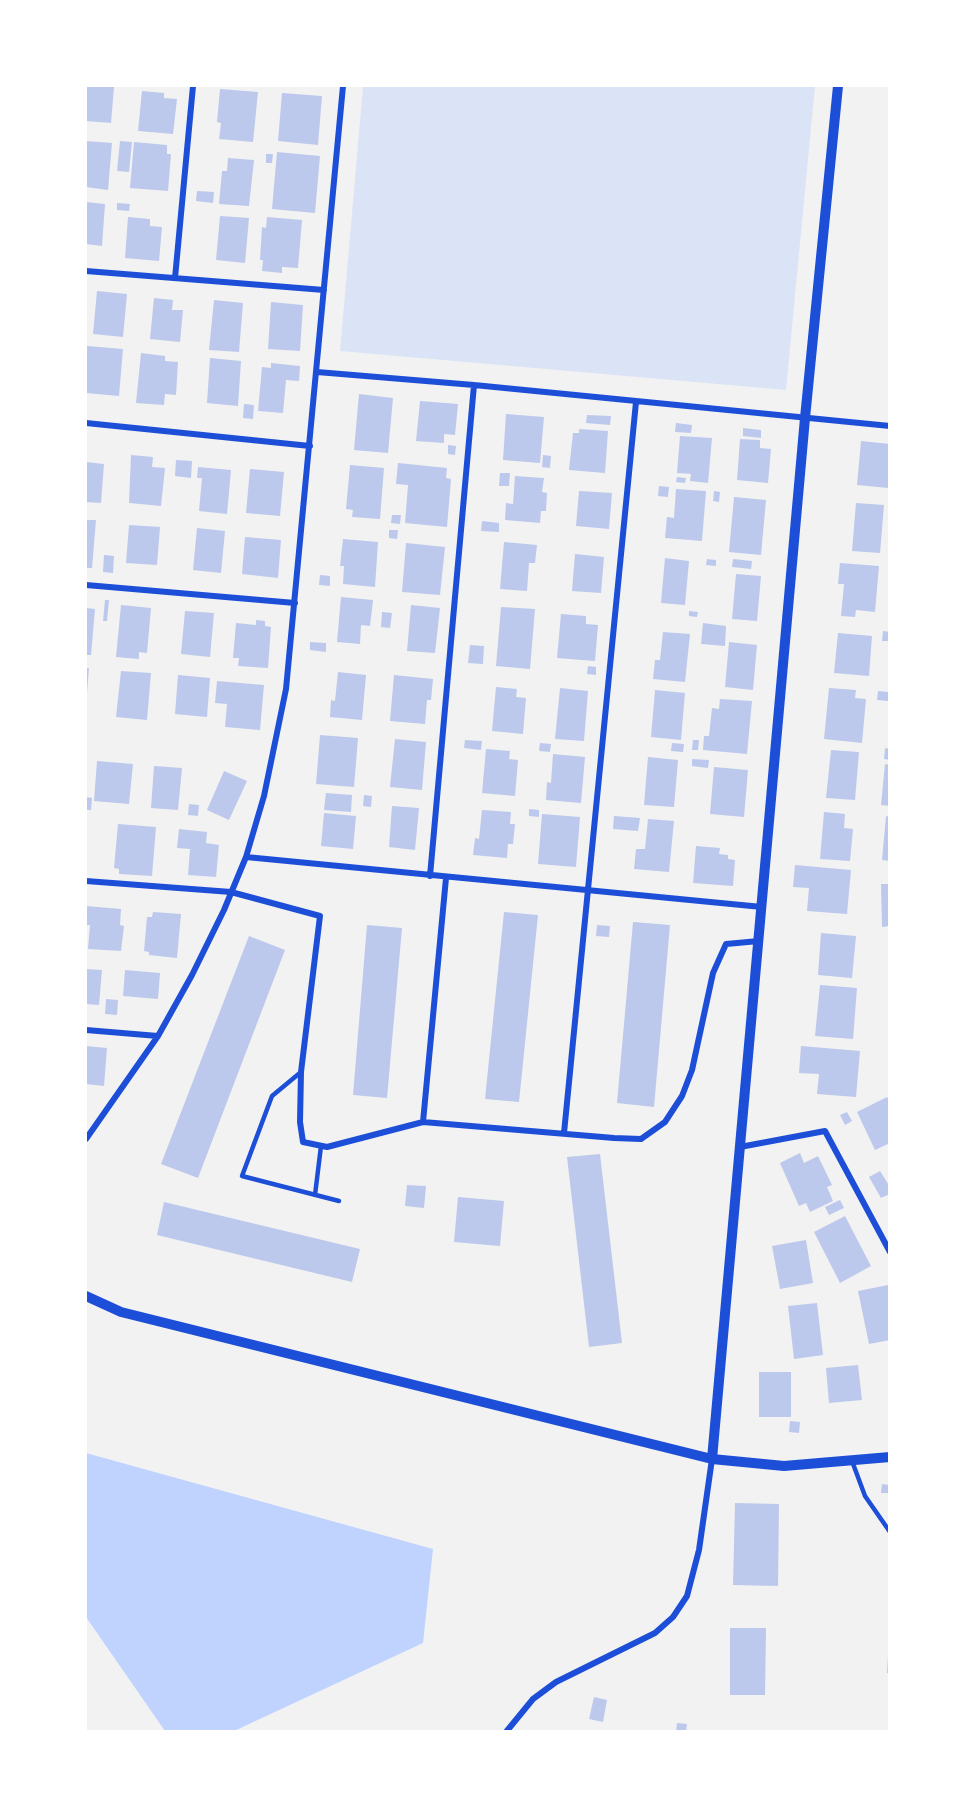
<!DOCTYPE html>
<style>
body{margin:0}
#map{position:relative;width:975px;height:1817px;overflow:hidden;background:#f2f2f2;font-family:Poppins,sans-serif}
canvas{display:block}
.frame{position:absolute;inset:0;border:87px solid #fff;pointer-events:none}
</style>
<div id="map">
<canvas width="975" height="1817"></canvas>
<div class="frame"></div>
</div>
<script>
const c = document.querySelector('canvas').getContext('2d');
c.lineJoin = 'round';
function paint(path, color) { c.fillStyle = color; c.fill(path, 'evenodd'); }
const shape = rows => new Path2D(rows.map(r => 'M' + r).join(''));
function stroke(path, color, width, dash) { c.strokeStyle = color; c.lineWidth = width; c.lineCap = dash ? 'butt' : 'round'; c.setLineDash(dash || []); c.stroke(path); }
paint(shape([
 [363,86,815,86,786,390,340,351]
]), '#dbe4f7');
paint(shape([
 [86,1453,433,1549,423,1643,234,1731,165,1731,86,1617]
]), '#bfd3fe');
paint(shape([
 [86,86,114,87,111,123,86,121],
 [220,89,258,92,253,142,219,139,221,123,217,122],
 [142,91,164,93,164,98,177,99,173,134,138,131],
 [282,93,322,96,318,145,278,141],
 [86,141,112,143,108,190,86,187],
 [120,141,132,142,129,172,117,171],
 [134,142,167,145,167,154,171,154,168,191,130,188],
 [277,152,320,156,315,213,272,209],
 [266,154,273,154,272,163,266,163],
 [228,158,254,160,249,206,219,204,222,171,227,171],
 [197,191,214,192,213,203,196,201],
 [86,202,105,204,102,246,86,244],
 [117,203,130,204,129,211,117,210],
 [220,216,249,218,245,263,216,260],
 [128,217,150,219,150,226,162,227,159,261,125,258],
 [267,217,302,220,298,268,282,267,282,273,262,271,263,260,260,260,262,227,266,228],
 [97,291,127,294,123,337,93,334],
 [154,298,173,300,172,310,183,310,180,342,150,339],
 [214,300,243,303,239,352,209,350],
 [271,302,303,305,300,351,268,349],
 [87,346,123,349,119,396,86,393],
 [141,353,165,356,165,361,178,362,176,395,165,394,164,405,136,403],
 [210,358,241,361,238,406,207,403],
 [271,363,300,366,299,381,286,380,283,413,258,411,262,367,271,368],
 [359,394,393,398,388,453,354,450],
 [420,401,458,404,455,435,444,434,444,443,416,441],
 [244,404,254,405,253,419,243,418],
 [506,414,544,417,540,463,503,460],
 [587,415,611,416,610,425,586,423],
 [676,423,692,425,691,433,675,432],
 [743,428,761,430,761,438,743,436],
 [579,429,608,431,605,473,569,470,573,433,579,433],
 [680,436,712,438,708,483,690,481,691,474,677,473],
 [740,439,760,440,760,448,771,449,768,483,737,480],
 [861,441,890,444,888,488,857,485],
 [448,445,456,446,455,455,448,454],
 [131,455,153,457,152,467,165,468,161,506,129,503],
 [543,455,551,456,550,468,542,467],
 [176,460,192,461,191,478,175,476],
 [86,462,104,464,101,503,86,502],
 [398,463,447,468,446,478,451,479,447,527,405,523,408,485,396,484],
 [350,465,384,468,380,519,352,517,353,510,346,509],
 [198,467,231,470,227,514,199,511,202,478,197,478],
 [250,469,284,472,280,516,246,513],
 [500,473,510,473,509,486,499,486],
 [515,476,544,478,542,492,547,493,546,511,541,511,540,523,505,520,506,503,513,504],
 [677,477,686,478,685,483,676,482],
 [659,486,669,487,668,497,658,496],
 [676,489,706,491,702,541,665,538,667,517,674,518],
 [579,491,612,493,609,529,576,526],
 [714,491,720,492,719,502,713,501],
 [734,497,766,500,761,555,729,552],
 [856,503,884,505,880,553,852,551],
 [392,515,401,515,400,524,391,523],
 [86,520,96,520,92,568,86,568],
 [482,521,499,523,499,532,481,531],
 [129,525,160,527,157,565,126,563],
 [197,528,225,531,221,573,193,570],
 [389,530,398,530,397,539,389,538],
 [245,537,281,540,278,578,242,574],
 [343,539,378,542,375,587,343,584,344,566,340,566],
 [504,542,537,545,535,563,529,563,527,591,500,589],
 [406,543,445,547,440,595,402,592],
 [575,554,604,557,601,593,572,591],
 [104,555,114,556,113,573,103,572],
 [665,558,689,561,685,605,661,603],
 [707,559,716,560,716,566,706,565],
 [733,559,752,561,751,569,732,567],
 [840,563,879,566,875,612,856,610,855,617,841,616,844,584,838,584],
 [736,574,761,576,757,621,732,619],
 [320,575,330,576,330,586,319,585],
 [341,597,373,600,370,626,361,625,360,644,337,642],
 [105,600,109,600,107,621,103,621],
 [121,605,151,608,147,653,139,652,139,659,116,657],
 [411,605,440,608,435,653,407,651],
 [501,607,535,609,530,669,496,666],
 [86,608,95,609,91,655,86,655],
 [185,611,214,613,210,657,181,654],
 [689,611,698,612,697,617,689,616],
 [382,612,392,613,390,628,381,627],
 [561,614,586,616,586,624,598,625,595,661,557,658],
 [256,620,265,621,265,626,271,627,268,668,238,666,239,658,233,658,236,623,256,625],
 [703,623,726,626,725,646,701,644],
 [883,631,890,632,890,641,882,641],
 [663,632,690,634,685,682,653,679,655,660,660,660],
 [838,633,872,636,869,676,834,673],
 [310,642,326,643,326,652,310,650],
 [729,642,757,645,753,690,725,687],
 [470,645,484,646,483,664,468,663],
 [588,666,596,667,596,675,587,674],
 [86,668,89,668,87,693,86,693],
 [121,671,151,673,147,720,116,717],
 [338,672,366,675,362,720,330,717,331,700,335,701],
 [178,675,210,678,207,717,175,714],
 [394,675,433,679,431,700,427,700,425,724,390,721],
 [217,681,264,685,260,730,225,727,227,704,215,703],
 [496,687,517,689,516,697,526,698,523,734,492,731],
 [560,688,588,691,584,741,555,739],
 [829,688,856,690,855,698,866,699,862,743,824,739],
 [655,690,685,693,681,740,651,737],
 [878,691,888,692,888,701,877,700],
 [720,699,752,701,747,754,703,750,704,736,709,736,712,708,719,709],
 [320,735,358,738,354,787,316,784],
 [395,739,426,742,422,790,390,787],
 [465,740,482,741,481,750,464,748],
 [693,740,699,740,698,750,692,750],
 [540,743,551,744,550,752,539,751],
 [672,743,684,744,683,752,671,751],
 [885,748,890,749,890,760,884,759],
 [486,749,510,751,509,759,518,760,515,796,482,793],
 [831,750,859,752,855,800,826,798],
 [553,754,585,757,581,803,546,800,547,782,551,783],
 [648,757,678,760,674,807,644,805],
 [692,759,709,760,708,768,692,766],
 [97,761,133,764,129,804,94,801],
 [885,764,890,765,890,806,881,805],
 [154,766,182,768,178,810,151,808],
 [714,767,748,770,744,817,710,814],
 [224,771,247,781,229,820,207,810],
 [326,793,352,795,351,812,324,810],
 [364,795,372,796,371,807,363,806],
 [86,797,92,798,91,810,86,810],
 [189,804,199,805,198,816,188,815],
 [392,806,419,808,415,850,389,847],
 [529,809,539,810,539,817,529,816],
 [482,810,511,812,510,824,515,824,513,844,508,844,507,858,473,855,475,838,479,839],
 [824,812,845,814,844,828,853,829,850,861,820,859],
 [324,813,356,816,353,849,321,846],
 [542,814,580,817,576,867,538,864],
 [614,816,640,818,638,831,613,829],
 [886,816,890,817,890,861,882,860],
 [648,819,674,821,669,872,634,869,636,849,645,849],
 [118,824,156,827,152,876,119,874,119,869,114,868],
 [179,829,207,832,206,843,219,845,216,877,188,875,190,849,177,848],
 [696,846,720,848,719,854,728,855,728,859,735,860,733,886,693,883],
 [795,865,851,870,847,914,807,911,809,888,793,887],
 [881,884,890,884,890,926,882,927],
 [86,906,121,909,120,925,124,926,121,951,88,949,90,925,86,925],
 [153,912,181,914,177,958,149,955,149,952,144,951,147,917,152,917],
 [504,912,538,915,519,1102,485,1099],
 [633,922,670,925,654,1107,617,1103],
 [367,925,402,928,387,1098,353,1095],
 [597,925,610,926,609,937,596,936],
 [821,933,856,936,852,978,818,975],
 [249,936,285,950,198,1178,161,1164],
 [86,969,102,970,99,1005,86,1004],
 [125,970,160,973,158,999,123,996],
 [820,985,857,988,853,1039,815,1036],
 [106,999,118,1000,117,1015,105,1014],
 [86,1046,107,1048,104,1086,86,1084],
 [801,1046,860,1051,856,1097,817,1094,819,1074,799,1073],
 [887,1097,890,1102,890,1143,875,1150,857,1112],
 [847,1112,852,1121,845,1125,840,1115],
 [800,1153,804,1163,818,1156,832,1185,827,1187,833,1201,810,1212,806,1203,799,1206,780,1163],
 [600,1154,622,1343,589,1347,567,1157],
 [880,1171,890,1187,890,1194,881,1198,869,1177],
 [407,1185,426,1186,424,1208,405,1206],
 [458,1197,504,1201,500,1246,454,1242],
 [840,1200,844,1208,829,1215,825,1207],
 [164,1202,360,1249,352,1282,157,1235],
 [845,1216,871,1266,840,1283,814,1232],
 [806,1240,813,1283,780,1289,772,1246],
 [888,1285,890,1340,869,1344,858,1291],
 [817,1303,823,1355,794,1359,788,1306],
 [858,1365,862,1400,829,1403,826,1368],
 [759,1372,791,1372,791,1417,759,1417],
 [790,1421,800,1422,799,1433,789,1432],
 [882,1484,890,1485,890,1493,881,1493],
 [735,1503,779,1504,778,1586,733,1585],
 [730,1628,766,1628,765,1695,730,1695],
 [888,1656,890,1656,890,1673,887,1673],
 [594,1697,607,1700,603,1722,589,1719],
 [677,1723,687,1724,686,1732,676,1732]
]), '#bdc9ec');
stroke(shape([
 [301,1072,272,1096,242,1176,339,1201],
 [315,1195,321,1146],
 [852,1461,865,1496,890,1532]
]), '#1d4ed8', 4.5);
stroke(shape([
 [86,271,324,290],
 [175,278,193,86],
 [317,372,474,385,890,426],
 [86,423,310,446],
 [86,585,295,603],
 [246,857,762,907],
 [430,876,474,385],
 [86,881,231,892,320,916,301,1072,300,1122,303,1142,327,1147,423,1122,614,1138,641,1139,665,1122,682,1096,692,1070,713,973,726,944,759,941],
 [86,1030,158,1036],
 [423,1122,446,878],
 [564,1133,636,402],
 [86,1139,158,1036,192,975,224,910,246,857,264,796,286,689,343,86],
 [740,1147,825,1131,890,1252],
 [506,1732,533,1699,556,1682,655,1633,673,1617,687,1596,699,1550,712,1459]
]), '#1d4ed8', 6);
stroke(shape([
 [86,1296,121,1312,712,1459,805,418,838,86],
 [712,1459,784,1466,890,1457]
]), '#1d4ed8', 10);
</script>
